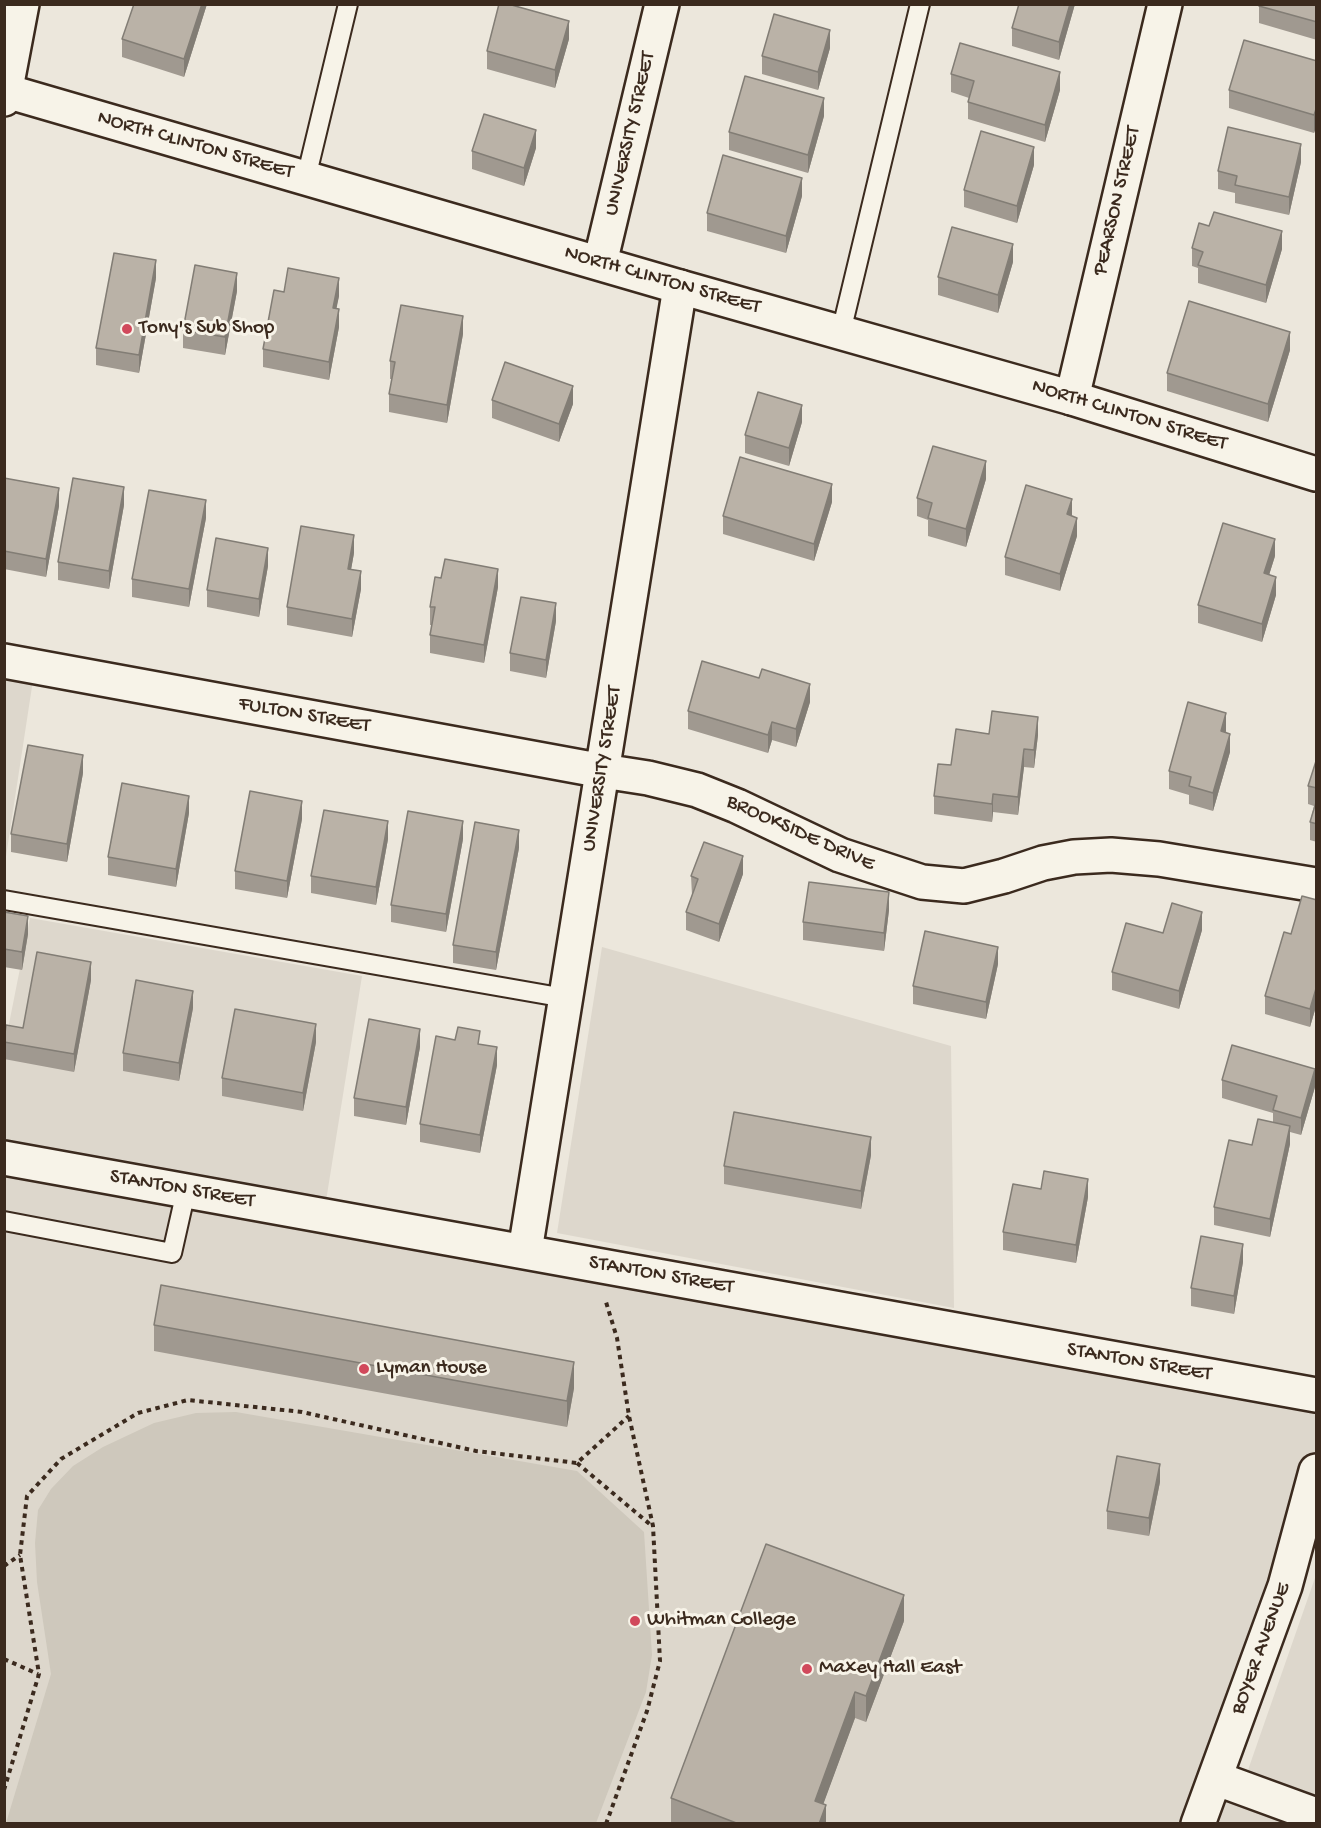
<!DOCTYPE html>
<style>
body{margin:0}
#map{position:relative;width:1321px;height:1828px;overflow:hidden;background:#ece7dc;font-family:"Gochi Hand",sans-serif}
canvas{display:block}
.frame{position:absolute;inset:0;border:6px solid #3b2a1e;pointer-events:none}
</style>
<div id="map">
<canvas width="1321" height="1828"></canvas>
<div class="frame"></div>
</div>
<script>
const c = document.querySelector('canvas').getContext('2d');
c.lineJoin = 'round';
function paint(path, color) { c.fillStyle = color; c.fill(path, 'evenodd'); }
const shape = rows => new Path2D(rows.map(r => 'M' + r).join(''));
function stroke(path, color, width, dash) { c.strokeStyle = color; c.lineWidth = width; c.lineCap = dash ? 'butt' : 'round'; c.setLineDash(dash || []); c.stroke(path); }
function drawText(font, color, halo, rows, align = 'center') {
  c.font = font + ' "Gochi Hand",sans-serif'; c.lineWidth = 6; c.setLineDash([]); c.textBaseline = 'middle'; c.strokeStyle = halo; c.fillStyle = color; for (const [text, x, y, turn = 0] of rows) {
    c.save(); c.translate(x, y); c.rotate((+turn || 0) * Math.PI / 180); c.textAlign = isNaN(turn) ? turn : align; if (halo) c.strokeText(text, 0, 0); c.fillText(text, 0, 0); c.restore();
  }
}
paint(shape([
 [5,660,35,667,5,863],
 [30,918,362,976,326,1201,5,1157,5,1044],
 [602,947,951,1046,954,1308,557,1233],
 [4,1176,1316,1414,1316,1464,1215,1778,1316,1823,5,1823],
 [1316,1575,1316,1795,1248,1770]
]), '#ddd7cc');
paint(shape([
 [236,1412,577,1471,644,1532,652,1655,646,1692,596,1823,6,1823,51,1674,37,1582,35,1543,38,1510,51,1489,73,1466,103,1447,154,1423,196,1413]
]), '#cec8bc');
const service = shape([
 [306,178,348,4],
 [841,332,920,4],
 [4,900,565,998],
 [4,1221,172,1253,186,1191]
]);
const minor = shape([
 [600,263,662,4],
 [1072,398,1165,4],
 [4,661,603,771,648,778,697,790,737,806,840,855,922,882,964,886,1004,876,1043,863,1074,857,1111,855,1159,859,1316,885],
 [4,1158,1316,1395],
 [525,1251,680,287],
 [1215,1778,1316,1815],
 [1198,1824,1285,1586,1316,1471]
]);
const tertiary = shape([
 [6,91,680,287,1072,398,1316,474]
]);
const primary = shape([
 [4,99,22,4]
]);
stroke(service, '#3b2a1e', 22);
stroke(minor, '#3b2a1e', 38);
stroke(tertiary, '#3b2a1e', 38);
stroke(primary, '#3b2a1e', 38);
stroke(shape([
 [577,1463,652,1526],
 [4,1566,20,1555],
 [4,1659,38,1674],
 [4,1790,39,1674,20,1555,27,1496,61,1459,138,1413,188,1400,302,1412,476,1451,577,1463,629,1416],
 [606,1824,647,1711,660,1661,653,1526,629,1416,617,1338,606,1302]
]), '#3b2a1e', 4, [4.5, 4.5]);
stroke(service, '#f7f3e8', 18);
stroke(minor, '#f7f3e8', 33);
stroke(tertiary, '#f7f3e8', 33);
stroke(primary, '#f7f3e8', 33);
paint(shape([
 [207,4,184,77,122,57,122,39],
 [1075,4,1059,60,1012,46,1012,28],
 [1259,4,1317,4,1317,40,1259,23],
 [569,39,555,88,487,69,487,51],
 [830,48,818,90,762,74,762,56],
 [1317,61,1317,124,1314,133,1229,108,1229,90],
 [951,74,1060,90,1045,142,968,119,968,102,969,98,951,92],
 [824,116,808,173,729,150,729,132],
 [536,148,524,186,472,169,472,151],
 [1301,162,1289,215,1235,203,1235,193,1218,189,1218,171],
 [1034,165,1017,223,964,207,964,190],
 [802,196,786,253,707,231,707,213],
 [1192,248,1282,249,1266,303,1198,283,1198,268,1192,266],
 [1013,262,998,313,938,295,938,277],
 [156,278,139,373,96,365,96,348],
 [237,291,225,355,183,348,183,330],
 [284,292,339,296,336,308,339,327,329,380,263,367,263,349],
 [463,334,447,423,389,412,389,394,392,379,390,379,390,361],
 [1290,350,1268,422,1167,391,1167,373],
 [492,400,573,404,559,442,492,418],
 [802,422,789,466,745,453,745,435],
 [4,478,59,506,46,577,4,569],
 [986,479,966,547,928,536,928,520,917,516,917,498],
 [832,502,814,561,723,534,723,516],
 [124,505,109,589,58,580,58,562],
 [1072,516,1077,536,1060,591,1005,575,1005,557],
 [206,518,189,607,132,597,132,579],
 [354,553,351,569,361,589,352,637,287,625,287,607],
 [1275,556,1269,575,1276,595,1262,642,1198,623,1198,605],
 [268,566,259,617,207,607,207,590],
 [498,587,484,663,430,653,430,635,432,625,430,625,430,607],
 [556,621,546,678,510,671,510,653],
 [810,702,796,747,772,740,768,753,688,729,688,711],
 [1226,731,1230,752,1213,811,1189,804,1189,795,1169,789,1169,771],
 [989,734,1038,735,1034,768,1024,767,1018,815,993,812,992,822,934,814,934,796,951,765],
 [1317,758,1317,842,1310,840,1310,822,1314,806,1308,804,1308,786],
 [83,773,67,862,11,852,11,834],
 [189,813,176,887,108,875,108,857],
 [302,819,287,898,235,889,235,871],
 [388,839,376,905,311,893,311,876],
 [463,839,446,932,391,922,391,905],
 [519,848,496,970,453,963,453,945],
 [743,874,719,942,686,930,686,912,692,895,691,876],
 [1317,900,1317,1003,1310,1027,1265,1014,1265,996,1291,934],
 [889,910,884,951,803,940,803,922],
 [4,912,28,934,22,970,4,967],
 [1202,930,1179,1009,1112,990,1112,972,1163,933],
 [998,964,986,1019,913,1004,913,986],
 [91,980,74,1072,4,1059,4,1031,23,1028],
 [193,1008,179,1081,123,1071,123,1053],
 [316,1042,303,1111,222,1096,222,1078],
 [480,1044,497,1065,480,1153,420,1142,420,1124],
 [420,1047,406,1125,354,1116,354,1098],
 [1222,1080,1315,1087,1301,1135,1290,1132,1290,1144,1270,1237,1214,1225,1214,1207,1252,1145,1273,1122,1273,1113,1222,1098],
 [871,1155,861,1209,724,1184,724,1166],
 [1088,1197,1076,1263,1003,1250,1003,1232],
 [1243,1262,1234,1314,1191,1306,1191,1288],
 [154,1325,574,1388,567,1427,154,1351],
 [1160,1482,1149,1536,1107,1529,1107,1511],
 [904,1621,866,1722,855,1718,823,1804,826,1824,671,1824,671,1798]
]), '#a09990');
paint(shape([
 [202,4,207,4,184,77,184,59],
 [1070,4,1075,4,1059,60,1059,42],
 [569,21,569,39,555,88,555,70],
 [830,30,830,48,818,90,818,72],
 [1060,72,1060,90,1045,142,1045,125],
 [824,98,824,116,808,173,808,155],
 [1317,106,1317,124,1314,133,1314,115],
 [536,130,536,148,524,186,524,168],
 [1301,144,1301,162,1289,215,1289,197],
 [1034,147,1034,165,1017,223,1017,206],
 [802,178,802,196,786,253,786,236],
 [1282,231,1282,249,1266,303,1266,285],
 [1013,244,1013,262,998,313,998,295],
 [156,260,156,278,139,373,139,355],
 [237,273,237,291,225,355,225,337],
 [339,278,339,296,333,326,333,308],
 [339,309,339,327,329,380,329,362],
 [463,316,463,334,447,423,447,405],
 [1290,332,1290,350,1268,422,1268,404],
 [573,386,573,404,559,442,559,424],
 [802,405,802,422,789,466,789,448],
 [986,461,986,479,966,547,966,529],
 [832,484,832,502,814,561,814,544],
 [124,487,124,505,109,589,109,571],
 [59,488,59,506,46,577,46,559],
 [1072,499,1072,517,1067,514],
 [206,500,206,518,189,607,189,589],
 [1077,518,1077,536,1060,591,1060,574],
 [354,535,354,553,348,587,348,569],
 [1275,539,1275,556,1264,591,1264,573],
 [268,548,268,566,259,617,259,599],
 [498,569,498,587,484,663,484,645],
 [361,571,361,589,352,637,352,619],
 [1276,577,1276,595,1262,642,1262,624],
 [556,603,556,621,546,678,546,660],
 [810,684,810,702,796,747,796,729],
 [1226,713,1226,731,1221,749,1221,731],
 [1038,717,1038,735,1034,768,1034,750],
 [772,722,772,740,768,753,768,735],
 [1230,734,1230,752,1213,811,1213,793],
 [1024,749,1024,767,1018,815,1018,797],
 [83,755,83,773,67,862,67,844],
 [993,794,993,812,992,822,992,804],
 [189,796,189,813,176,887,176,869],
 [302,801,302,819,287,898,287,881],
 [388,821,388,839,376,905,376,887],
 [463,821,463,839,446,932,446,914],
 [519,830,519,848,496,970,496,952],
 [743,856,743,874,719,942,719,924],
 [889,892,889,910,884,951,884,933],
 [1202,912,1202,930,1179,1009,1179,991],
 [28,916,28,934,22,970,22,952],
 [998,947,998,964,986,1019,986,1002],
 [91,962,91,980,74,1072,74,1054],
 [1317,985,1317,1003,1310,1027,1310,1009],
 [193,991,193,1008,179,1081,179,1063],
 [316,1024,316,1042,303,1111,303,1093],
 [420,1029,420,1047,406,1125,406,1107],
 [497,1047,497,1065,480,1153,480,1135],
 [1315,1069,1315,1087,1301,1135,1301,1118],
 [1290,1126,1290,1144,1270,1237,1270,1219],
 [871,1137,871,1155,861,1209,861,1191],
 [1088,1179,1088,1197,1076,1263,1076,1245],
 [1243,1244,1243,1262,1234,1314,1234,1296],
 [574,1362,574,1388,567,1427,567,1401],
 [1160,1464,1160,1482,1149,1536,1149,1518],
 [904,1595,904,1621,866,1722,866,1696],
 [855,1692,855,1718,816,1824,815,1801],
 [826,1805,826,1824,819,1824]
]), '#827d75');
const building = shape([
 [134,4,202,4,184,59,122,39,134,4],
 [499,4,508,4,569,21,555,70,487,51,499,4],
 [1019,4,1070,4,1059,42,1012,28,1019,4],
 [1259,4,1317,4,1317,22,1259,6,1259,4],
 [774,14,830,30,818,72,762,56,774,14],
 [1244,40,1317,61,1317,106,1314,115,1229,90,1244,40],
 [960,43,1060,72,1045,125,968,102,974,81,951,74,960,43],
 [745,76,824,98,808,155,729,132,745,76],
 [484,114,536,130,524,168,472,151,484,114],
 [1228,127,1301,144,1289,197,1235,185,1237,176,1218,171,1228,127],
 [981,131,1034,147,1017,206,964,190,981,131],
 [723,155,802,178,786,236,707,213,723,155],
 [1214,212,1282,231,1266,285,1198,265,1203,252,1192,248,1199,223,1209,226,1214,212],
 [952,227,1013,244,998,295,938,277,952,227],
 [114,253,156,260,139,355,96,348,114,253],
 [195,265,237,273,225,337,183,330,195,265],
 [288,268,339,278,333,308,339,309,329,362,263,349,274,290,284,292,288,268],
 [1189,301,1290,332,1268,404,1167,373,1189,301],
 [401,305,463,316,447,405,389,394,395,362,390,361,401,305],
 [505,362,573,386,559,424,492,400,505,362],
 [758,392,802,405,789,448,745,435,758,392],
 [933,446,986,461,966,529,928,518,932,503,917,498,933,446],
 [740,457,832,484,814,544,723,516,740,457],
 [4,478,59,488,46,559,4,551,4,478],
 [73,478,124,487,109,571,58,562,73,478],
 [1026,485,1072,499,1067,514,1077,518,1060,574,1005,557,1026,485],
 [149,490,206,500,189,589,132,579,149,490],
 [1223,523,1275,539,1264,573,1276,577,1262,624,1198,605,1223,523],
 [301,526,354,535,348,569,361,571,352,619,287,607,301,526],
 [216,538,268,548,259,599,207,590,216,538],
 [445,559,498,569,484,645,430,635,435,607,430,607,435,577,441,578,445,559],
 [521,597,556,603,546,660,510,653,521,597],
 [702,661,759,678,762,669,810,684,796,729,772,722,768,735,688,711,702,661],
 [1188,702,1226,713,1221,731,1230,734,1213,793,1189,786,1191,777,1169,771,1188,702],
 [992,711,1038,717,1034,750,1024,749,1018,797,993,794,992,804,934,796,938,764,951,765,956,729,989,734,992,711],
 [28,745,83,755,67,844,11,834,28,745],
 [1317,758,1317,788,1308,786,1317,758],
 [122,783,189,796,176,869,108,857,122,783],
 [250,791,302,801,287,881,235,871,250,791],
 [1317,799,1317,824,1310,822,1317,799],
 [324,810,388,821,376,887,311,876,324,810],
 [408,811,463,821,446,914,391,905,408,811],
 [475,822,519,830,496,952,453,945,475,822],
 [704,842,743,856,719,924,686,912,698,879,691,876,704,842],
 [809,882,889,892,884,933,803,922,809,882],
 [1302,896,1317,900,1317,985,1310,1009,1265,996,1284,932,1291,934,1302,896],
 [1172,903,1202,912,1179,991,1112,972,1126,923,1163,933,1172,903],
 [4,912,28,916,22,952,4,949,4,912],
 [925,931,998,947,986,1002,913,986,925,931],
 [37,952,91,962,74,1054,4,1042,6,1025,23,1028,37,952],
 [136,980,193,991,179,1063,123,1053,136,980],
 [235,1009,316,1024,303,1093,222,1078,235,1009],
 [369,1019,420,1029,406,1107,354,1098,369,1019],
 [458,1027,480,1031,478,1044,497,1047,480,1135,420,1124,436,1036,455,1040,458,1027],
 [1232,1045,1315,1069,1301,1118,1273,1110,1277,1096,1222,1080,1232,1045],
 [734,1112,871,1137,861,1191,724,1166,734,1112],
 [1258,1119,1290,1126,1270,1219,1214,1207,1229,1140,1252,1145,1258,1119],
 [1044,1171,1088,1179,1076,1245,1003,1232,1013,1184,1041,1189,1044,1171],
 [1201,1236,1243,1244,1234,1296,1191,1288,1201,1236],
 [161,1285,574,1362,567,1401,154,1325,161,1285],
 [1117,1456,1160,1464,1149,1518,1107,1511,1117,1456],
 [766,1544,904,1595,866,1696,855,1692,815,1801,826,1805,819,1824,739,1824,671,1798,766,1544]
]);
paint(building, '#bab2a7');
stroke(building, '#827d75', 1.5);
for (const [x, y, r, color] of [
 [127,329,6,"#d1495b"],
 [364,1369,6,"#d1495b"],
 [635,1621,6,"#d1495b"],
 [807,1669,6,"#d1495b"]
]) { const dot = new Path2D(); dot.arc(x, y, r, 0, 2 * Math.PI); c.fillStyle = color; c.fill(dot); stroke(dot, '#f7f3e8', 2); }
drawText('21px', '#3b2a1e', '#f7f3e8', [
 ["UNIVERSITY STREET",631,134,-77],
 ["NORTH CLINTON STREET",195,146,16],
 ["PEARSON STREET",1118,201,-77],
 ["NORTH CLINTON STREET",662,281,16],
 ["NORTH CLINTON STREET",1129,416,17],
 ["FULTON STREET",304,716,10],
 ["UNIVERSITY STREET",603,769,-81],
 ["BROOKSIDE DRIVE",800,834,24],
 ["STANTON STREET",182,1190,10],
 ["STANTON STREET",661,1276,10],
 ["STANTON STREET",1139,1363,10],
 ["BOYER AVENUE",1262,1649,-70]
]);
drawText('21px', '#3b2a1e', '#f7f3e8', [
 ["Tony's Sub Shop",139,329],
 ["Lyman House",376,1369],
 ["Whitman College",647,1621],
 ["Maxey Hall East",819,1669]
], 'left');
</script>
